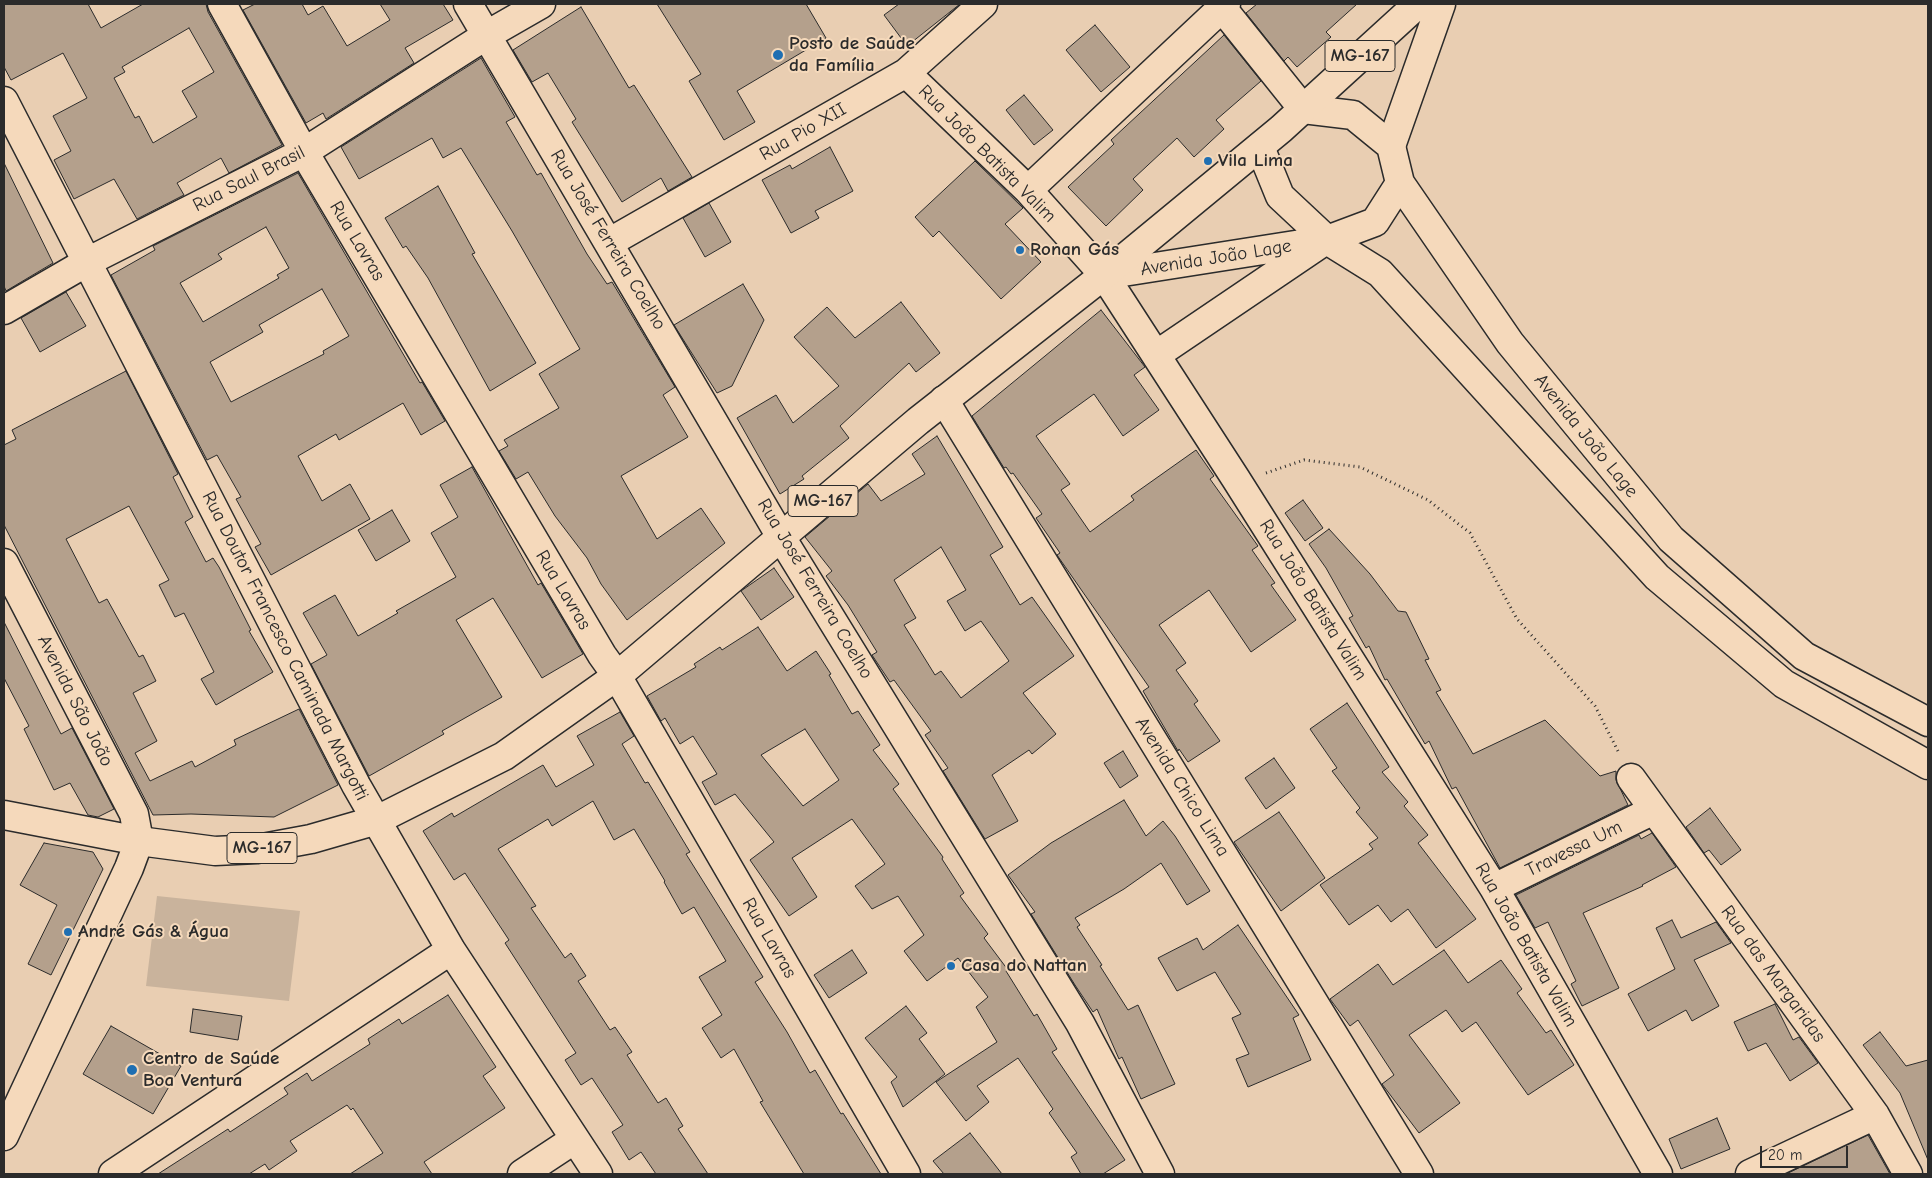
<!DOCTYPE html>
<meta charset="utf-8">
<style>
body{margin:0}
#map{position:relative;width:1932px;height:1178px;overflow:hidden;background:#e9ceb2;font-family:"Comic Neue",sans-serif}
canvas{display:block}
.frame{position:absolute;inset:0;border:5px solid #2b2b2b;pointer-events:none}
.scale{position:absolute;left:1760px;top:1146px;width:88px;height:22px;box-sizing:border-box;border:2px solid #2b2b2b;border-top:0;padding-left:6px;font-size:15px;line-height:18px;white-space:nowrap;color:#2b2b2b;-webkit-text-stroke:4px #f5d9bb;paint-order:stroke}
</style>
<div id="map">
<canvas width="1932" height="1178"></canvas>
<div class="frame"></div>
<div class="scale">20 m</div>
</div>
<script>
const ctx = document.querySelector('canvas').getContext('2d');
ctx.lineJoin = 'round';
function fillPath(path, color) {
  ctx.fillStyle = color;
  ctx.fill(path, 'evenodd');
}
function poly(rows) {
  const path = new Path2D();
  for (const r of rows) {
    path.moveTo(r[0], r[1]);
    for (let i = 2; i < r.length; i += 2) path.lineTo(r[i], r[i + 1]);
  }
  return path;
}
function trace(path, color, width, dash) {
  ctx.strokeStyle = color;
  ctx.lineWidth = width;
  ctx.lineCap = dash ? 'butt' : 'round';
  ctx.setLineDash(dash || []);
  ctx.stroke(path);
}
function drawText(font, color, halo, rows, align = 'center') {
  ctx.font = font + ' "Comic Neue",sans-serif';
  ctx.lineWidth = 4;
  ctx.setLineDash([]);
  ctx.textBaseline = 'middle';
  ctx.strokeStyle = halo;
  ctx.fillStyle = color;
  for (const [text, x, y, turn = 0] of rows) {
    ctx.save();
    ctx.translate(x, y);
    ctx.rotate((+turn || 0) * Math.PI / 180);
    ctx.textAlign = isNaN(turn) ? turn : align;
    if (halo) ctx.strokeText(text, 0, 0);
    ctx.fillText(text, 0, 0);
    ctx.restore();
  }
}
fillPath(poly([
 [157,896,300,911,289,1001,146,986]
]), '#c9b39c');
const building = poly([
 [4,4,88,4,101,28,143,4,206,4,208,12,282,145,229,173,221,158,177,183,184,195,137,219,114,179,74,199,54,160,71,151,53,116,87,98,63,53,11,80,4,67,4,4],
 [189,28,214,72,182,91,197,117,153,143,139,116,135,118,114,78,125,72,122,67,189,28],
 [255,4,302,4,308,15,323,6,347,46,390,20,380,4,443,4,453,20,405,48,414,63,326,119,323,113,306,123,243,10,255,4],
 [657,4,806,4,826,38,737,91,755,122,724,140,689,81,701,74,657,4],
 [899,4,960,4,907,46,884,15,899,4],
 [1257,4,1357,4,1326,32,1331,37,1297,67,1288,57,1284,61,1246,13,1257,4],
 [581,7,629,88,634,85,692,177,668,191,661,178,622,202,572,122,576,119,548,73,532,82,513,50,581,7],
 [1095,25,1130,67,1101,92,1066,50,1095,25],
 [1224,35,1261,81,1216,120,1224,129,1194,157,1177,138,1133,179,1143,190,1106,226,1068,187,1114,144,1111,140,1224,35],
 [481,58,515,117,506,122,537,175,541,173,587,254,607,284,612,282,675,387,663,395,688,437,621,476,657,539,701,508,725,543,627,620,601,584,587,558,555,516,528,472,516,479,499,451,508,446,504,440,559,408,539,374,580,349,512,231,461,148,443,158,432,138,359,179,341,147,481,58],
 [1024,95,1053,130,1034,145,1006,110,1024,95],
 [830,147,853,191,815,211,819,218,791,233,762,180,790,165,792,169,830,147],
 [975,161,1023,208,1005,224,1041,262,1001,299,939,231,933,237,915,217,975,161],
 [4,163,53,263,6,291,4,286,4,163],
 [298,173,420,383,422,382,445,421,421,435,403,403,339,440,336,434,298,456,322,501,350,484,370,519,271,575,255,547,261,544,236,499,241,497,217,455,207,460,111,275,155,250,153,246,298,173],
 [266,227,289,268,277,275,279,278,203,322,180,283,222,259,218,254,266,227],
 [322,289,349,336,323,351,324,354,231,402,210,362,263,332,259,325,322,289],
 [438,186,475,253,472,254,536,363,490,391,428,278,406,246,403,248,385,218,438,186],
 [709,203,731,242,705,257,683,218,709,203],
 [743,284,764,320,732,386,717,393,674,325,743,284],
 [66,292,86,326,40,352,21,318,66,292],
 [901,302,940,353,916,372,909,363,840,426,849,438,802,476,804,479,780,494,737,418,776,395,793,423,839,386,794,337,827,307,855,338,901,302],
 [1101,310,1145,367,1134,375,1159,410,1123,436,1094,394,1036,436,1070,484,1061,490,1090,532,1134,500,1131,496,1196,450,1214,476,1210,479,1258,546,1252,550,1275,583,1271,585,1296,620,1251,652,1209,590,1159,625,1186,663,1176,670,1198,701,1194,704,1220,741,1188,762,1179,749,1178,751,1143,691,1149,687,1057,555,1060,553,1036,518,1042,514,1013,473,1011,474,1006,467,1004,468,972,416,1101,310],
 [126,371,178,474,173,477,193,517,185,522,206,562,213,558,219,567,251,630,249,631,273,672,216,705,201,679,214,672,184,613,175,617,159,585,169,580,129,506,66,539,99,603,107,599,139,657,143,655,156,681,133,693,157,741,135,753,150,781,192,761,195,767,236,745,234,740,299,709,338,785,274,817,191,814,153,815,4,525,4,445,16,439,12,430,126,371],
 [937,436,1003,547,990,555,1020,605,1032,597,1074,656,1023,693,1056,734,1032,754,1029,750,992,775,1018,821,985,839,943,771,948,768,925,735,931,731,894,680,890,682,872,655,877,652,848,605,826,576,832,571,805,537,868,484,881,501,925,474,912,454,937,436],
 [941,547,966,590,947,601,965,631,981,621,1009,661,961,698,941,671,935,675,904,625,916,618,894,580,941,547],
 [472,467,538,585,541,583,583,654,542,678,493,598,456,620,502,697,442,731,444,734,369,776,311,664,327,655,303,613,335,595,358,636,398,613,396,611,456,577,431,533,458,517,440,485,472,467],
 [1303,500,1323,528,1305,541,1285,513,1303,500],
 [392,510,410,541,376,561,358,530,392,510],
 [1329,529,1370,574,1398,611,1406,612,1429,659,1425,660,1441,690,1436,692,1473,754,1545,720,1600,776,1616,771,1616,780,1628,805,1500,868,1456,787,1452,789,1429,741,1425,744,1387,679,1385,680,1369,646,1366,648,1349,618,1353,616,1326,568,1309,544,1329,529],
 [774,568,794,597,761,620,741,591,774,568],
 [4,622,61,734,72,728,114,809,98,817,88,815,70,783,54,790,24,729,29,726,4,678,4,622],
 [758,627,787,671,816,651,831,674,829,675,852,714,858,711,880,745,873,750,899,784,893,789,943,857,942,859,964,893,960,896,988,934,984,938,1008,970,1006,971,1034,1016,1037,1014,1057,1049,1052,1052,1125,1160,1103,1174,1081,1174,1071,1157,1077,1153,1049,1113,1053,1109,1018,1058,977,1086,989,1102,966,1121,936,1082,997,1042,976,1007,988,997,958,958,927,981,904,951,924,935,898,896,872,909,855,886,885,864,852,819,792,858,817,897,789,916,750,860,774,842,735,794,715,805,702,782,717,774,693,736,680,744,665,718,661,721,647,696,696,667,694,664,720,647,722,650,758,627],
 [805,729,839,780,803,806,761,755,805,729],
 [1347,703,1389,767,1382,772,1408,802,1404,806,1428,835,1418,843,1476,919,1436,948,1408,909,1391,922,1378,905,1349,925,1320,885,1373,849,1369,844,1378,838,1356,812,1360,808,1332,771,1337,768,1310,729,1347,703],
 [620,712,634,736,622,744,645,783,648,782,690,852,686,854,763,977,755,982,787,1032,810,1073,815,1070,841,1114,843,1113,881,1174,804,1174,760,1102,763,1101,734,1049,721,1058,702,1028,722,1015,699,977,726,961,694,907,682,914,664,882,665,881,634,829,614,840,593,801,552,826,548,819,498,849,536,906,531,908,565,958,571,953,586,976,578,981,610,1030,615,1027,632,1052,627,1055,658,1103,666,1098,683,1126,678,1129,708,1174,656,1174,641,1152,629,1160,612,1132,623,1125,592,1078,581,1085,565,1060,576,1053,505,943,509,940,465,873,454,880,423,831,452,813,454,817,543,765,556,787,594,765,577,736,620,712],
 [1123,751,1138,776,1120,788,1104,763,1123,751],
 [1274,758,1295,788,1266,809,1245,778,1274,758],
 [1124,800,1146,836,1163,821,1175,836,1210,891,1187,905,1161,863,1124,889,1075,918,1080,925,1077,927,1102,965,1100,966,1128,1010,1138,1005,1175,1084,1141,1099,1122,1057,1119,1059,1097,1009,1093,1012,1075,985,1031,914,1035,912,1008,875,1051,843,1124,800],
 [1710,808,1741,850,1721,865,1709,850,1704,853,1686,827,1710,808],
 [1279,812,1325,878,1281,911,1234,842,1279,812],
 [1652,833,1676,867,1642,885,1643,886,1583,913,1619,988,1582,1006,1571,984,1576,981,1548,922,1535,928,1516,895,1639,835,1641,839,1652,833],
 [44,843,93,852,103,869,51,975,28,964,57,905,20,885,44,843],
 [1672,920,1681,938,1716,922,1731,943,1694,960,1719,1006,1692,1021,1686,1010,1648,1031,1628,994,1675,969,1656,928,1672,920],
 [1238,925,1299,1015,1293,1018,1311,1060,1248,1087,1236,1059,1249,1054,1232,1018,1241,1014,1215,972,1177,991,1158,958,1197,938,1203,950,1238,925],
 [852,950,867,973,829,998,814,975,852,950],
 [1444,950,1468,983,1501,960,1522,989,1517,993,1546,1033,1551,1030,1574,1065,1528,1095,1476,1022,1462,1032,1446,1010,1409,1035,1460,1103,1419,1133,1382,1084,1394,1075,1358,1020,1350,1026,1330,999,1378,964,1393,985,1444,950],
 [448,995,496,1067,483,1076,505,1108,424,1162,432,1174,350,1174,383,1153,353,1108,351,1110,347,1105,290,1141,297,1151,269,1170,265,1164,249,1174,158,1174,228,1129,230,1132,288,1094,284,1088,307,1073,312,1081,370,1044,368,1039,399,1019,402,1024,448,995],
 [1775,1004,1793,1040,1799,1037,1818,1063,1790,1081,1766,1043,1748,1051,1734,1022,1775,1004],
 [906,1006,927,1033,919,1039,945,1074,903,1107,891,1082,897,1077,865,1038,906,1006],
 [193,1009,242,1016,238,1040,190,1032,193,1009],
 [111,1026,181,1066,153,1114,83,1074,111,1026],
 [1880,1032,1906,1066,1928,1060,1928,1160,1900,1093,1863,1045,1880,1032],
 [1717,1118,1730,1149,1681,1169,1669,1139,1717,1118],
 [970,1133,1002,1174,944,1174,933,1161,970,1133],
 [1868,1135,1890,1174,1786,1174,1868,1135]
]);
fillPath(building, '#b4a08c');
trace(building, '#2b2b2b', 1);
const minor = poly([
 [222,4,304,152,602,655,617,676,906,1174],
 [468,4,781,537,1080,1023,1160,1174],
 [1219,4,1303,109,1353,115,1391,146,1400,183,1510,343,1671,539,1804,656,1928,722],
 [906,73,1028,190,1104,275,1236,479,1494,888,1658,1174],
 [4,101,356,785,451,950,598,1174],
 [1260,147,1280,196,1327,240,1380,273,1657,577,1784,684,1928,765],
 [1028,190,1226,4],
 [610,242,906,73,983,4],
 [1104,275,1327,240,1375,222,1400,183],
 [4,310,87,262,304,152,487,35,541,4],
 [1156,355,1320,244],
 [944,400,1419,1174],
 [4,563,134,814,139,841,129,868,4,1136],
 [1631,778,1875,1115,1908,1174],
 [1494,888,1654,810],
 [113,1174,451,950],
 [522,1174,575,1139],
 [1750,1174,1875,1115]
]);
const major = poly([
 [1391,146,1441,4],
 [4,815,139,841,215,851,257,849,311,839,377,820,504,756,617,676,918,421,1104,275,1281,129,1418,4]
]);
trace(minor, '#2b2b2b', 31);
trace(major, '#2b2b2b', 31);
trace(poly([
 [1266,473,1304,460,1360,467,1428,500,1470,533,1517,619,1595,706,1619,753]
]), '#2b2b2b', 3, [1, 4]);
trace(minor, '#f5d9bb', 28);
trace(major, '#f5d9bb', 28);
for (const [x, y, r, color] of [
 [778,55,6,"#1f6fb2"],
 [1208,161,5,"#1f6fb2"],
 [1020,250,5,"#1f6fb2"],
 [68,932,5,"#1f6fb2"],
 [951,966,5,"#1f6fb2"],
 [132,1070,6,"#1f6fb2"]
]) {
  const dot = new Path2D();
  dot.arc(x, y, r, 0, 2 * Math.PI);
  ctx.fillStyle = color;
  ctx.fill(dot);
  trace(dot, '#f5d9bb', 2);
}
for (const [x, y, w] of [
 [1360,56,70],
 [823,501,70],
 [262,848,70]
]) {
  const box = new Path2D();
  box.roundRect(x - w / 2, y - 15.5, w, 31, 4);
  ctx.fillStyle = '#f5d9bb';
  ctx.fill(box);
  trace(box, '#2b2b2b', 1);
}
drawText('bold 18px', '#2b2b2b', null, [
 ["MG-167",1360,56],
 ["MG-167",823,501],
 ["MG-167",262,848]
]);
drawText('bold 19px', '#2b2b2b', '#f5d9bb', [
 ["Posto de Saúde",789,44],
 ["da Família",789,66],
 ["Vila Lima",1218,161],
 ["Ronan Gás",1030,250],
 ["André Gás & Água",78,932],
 ["Casa do Nattan",961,966],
 ["Centro de Saúde",143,1059],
 ["Boa Ventura",143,1081]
], 'left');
drawText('19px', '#2b2b2b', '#f5d9bb', [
 ["Rua Pio XII",803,132,-30],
 ["Rua João Batista Valim",987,154,45],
 ["Rua Saul Brasil",249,179,-27],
 ["Rua José Ferreira Coelho",608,240,59],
 ["Rua Lavras",357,241,59],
 ["Avenida João Lage",1216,258,-9],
 ["Avenida João Lage",1586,436,51],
 ["Rua José Ferreira Coelho",815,589,59],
 ["Rua Lavras",563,590,59],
 ["Rua João Batista Valim",1313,600,58],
 ["Rua Doutor Francesco Caminada Margotti",285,646,63],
 ["Avenida São João",75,701,63],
 ["Avenida Chico Lima",1182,787,58],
 ["Travessa Um",1574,849,-26],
 ["Rua Lavras",769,938,60],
 ["Rua João Batista Valim",1526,945,60],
 ["Rua das Margaridas",1773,974,54]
]);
</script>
